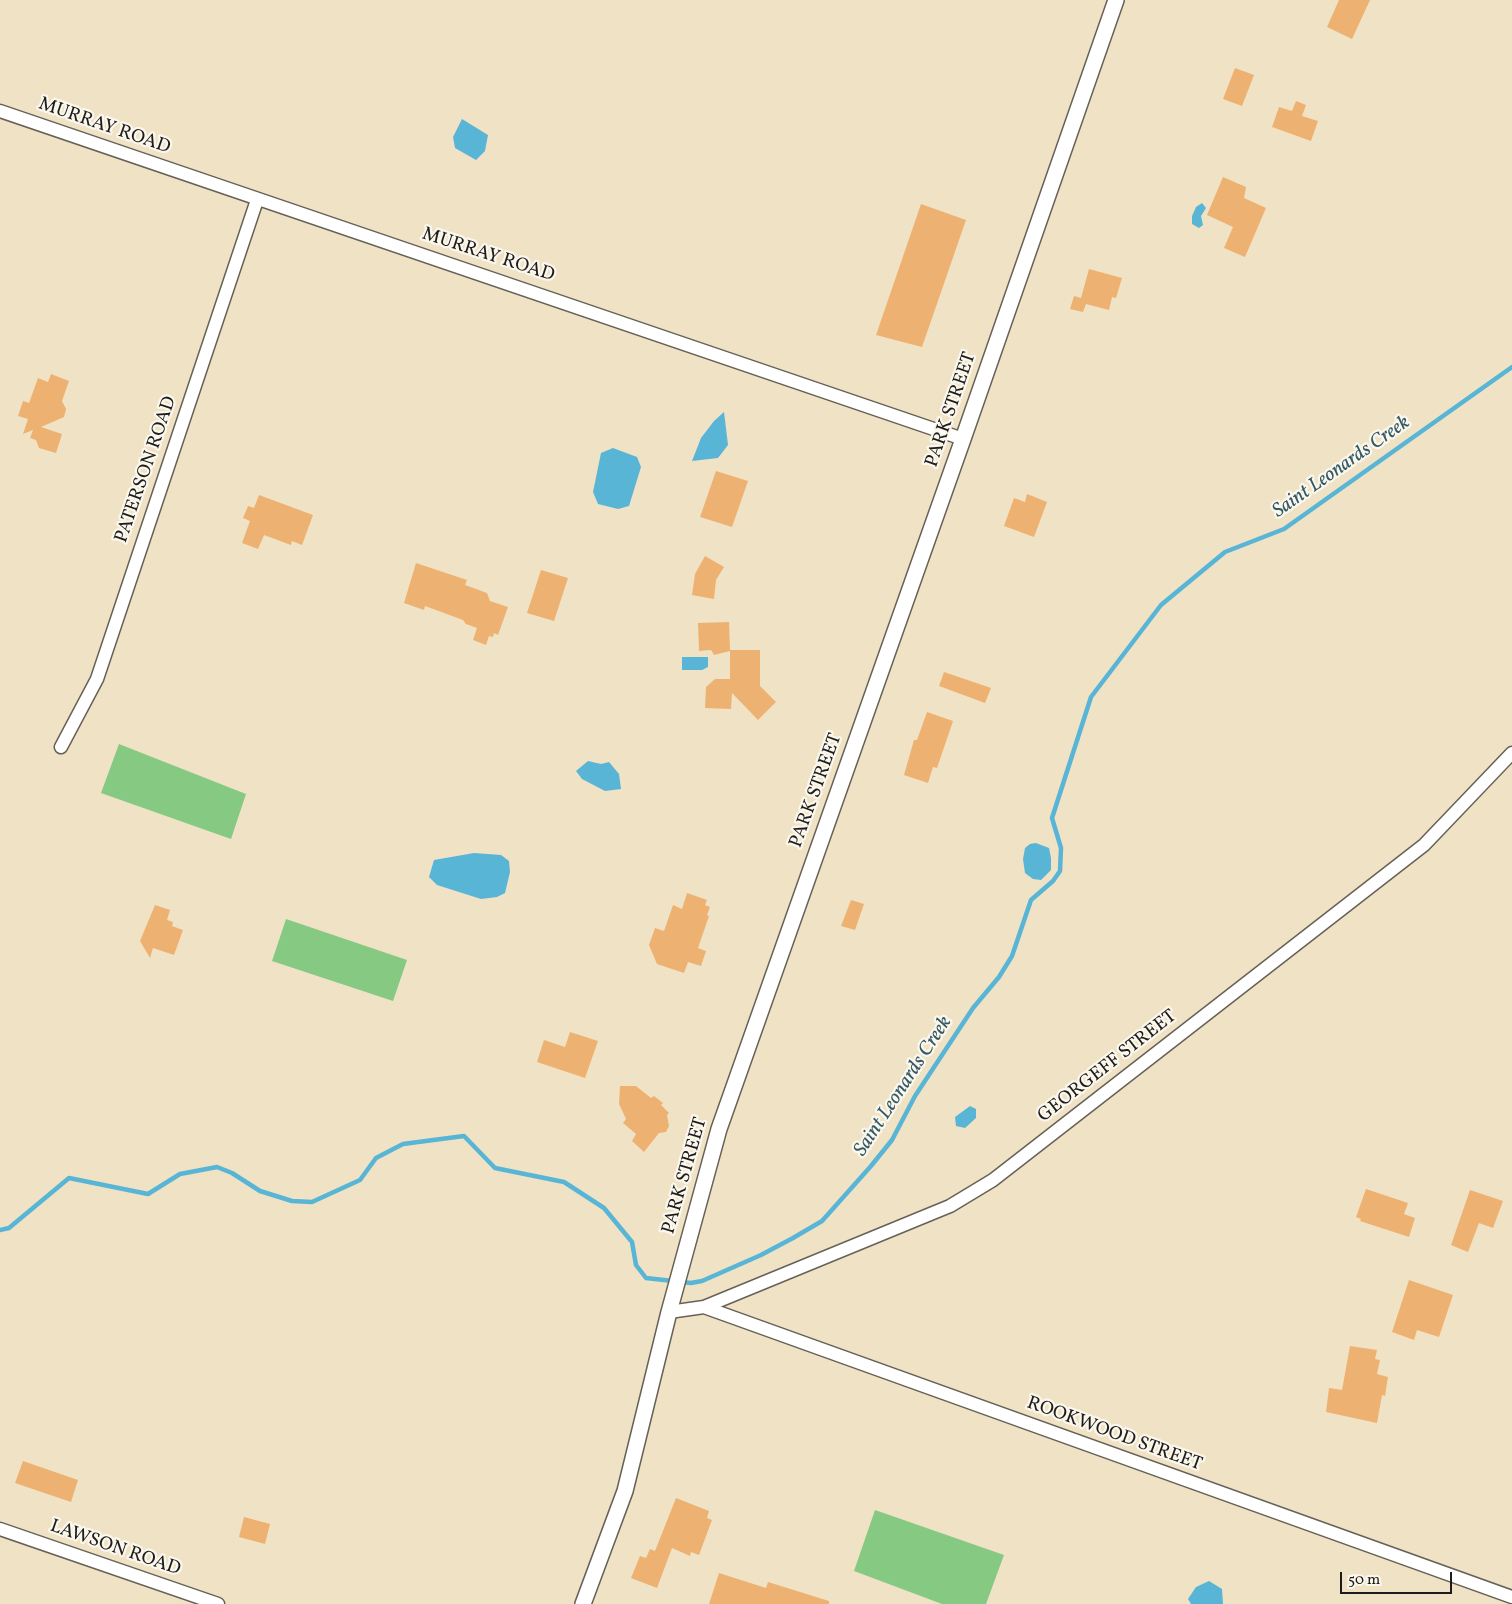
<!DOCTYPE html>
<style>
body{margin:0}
#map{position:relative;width:1512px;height:1604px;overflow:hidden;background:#f0e2c5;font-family:Vollkorn,serif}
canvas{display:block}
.scale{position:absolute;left:1340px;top:1572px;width:112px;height:22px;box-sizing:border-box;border:2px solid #1c1c1c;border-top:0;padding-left:6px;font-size:15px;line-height:18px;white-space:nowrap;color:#1c1c1c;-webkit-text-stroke:4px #fbf7ec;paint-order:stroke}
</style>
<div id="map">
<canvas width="1512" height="1604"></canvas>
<div class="scale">50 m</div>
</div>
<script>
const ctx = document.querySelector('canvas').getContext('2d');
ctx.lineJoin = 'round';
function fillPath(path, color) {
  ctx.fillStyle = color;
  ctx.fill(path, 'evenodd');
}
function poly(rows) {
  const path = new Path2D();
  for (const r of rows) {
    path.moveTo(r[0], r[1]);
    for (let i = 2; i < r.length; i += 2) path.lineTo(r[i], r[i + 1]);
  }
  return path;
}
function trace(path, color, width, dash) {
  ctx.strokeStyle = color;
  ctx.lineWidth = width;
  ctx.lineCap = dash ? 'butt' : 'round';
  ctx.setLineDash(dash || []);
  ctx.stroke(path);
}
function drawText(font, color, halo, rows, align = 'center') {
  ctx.font = font + ' Vollkorn,serif';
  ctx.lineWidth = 4.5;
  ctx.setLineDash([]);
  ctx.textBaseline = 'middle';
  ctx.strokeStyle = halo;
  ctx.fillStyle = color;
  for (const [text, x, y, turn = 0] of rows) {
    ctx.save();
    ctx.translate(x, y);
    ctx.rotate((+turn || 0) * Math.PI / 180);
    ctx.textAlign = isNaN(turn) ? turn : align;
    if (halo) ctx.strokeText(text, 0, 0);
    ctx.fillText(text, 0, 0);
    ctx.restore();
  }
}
fillPath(poly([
 [119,744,246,794,231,839,101,793],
 [286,919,407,960,393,1001,272,961],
 [875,1510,1004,1555,986,1604,942,1604,854,1571]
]), '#86c983');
fillPath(poly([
 [462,119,488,135,485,151,476,160,455,148,453,137],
 [1202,203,1206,208,1201,216,1203,225,1199,228,1192,224,1192,216,1196,207],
 [724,412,728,445,718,458,692,461,701,438,714,421],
 [613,448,637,457,641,467,629,506,618,509,598,504,593,492,601,453],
 [682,657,708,657,708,667,702,670,682,670],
 [588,761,601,764,609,762,619,774,621,789,605,791,582,779,576,771],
 [1036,843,1049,848,1051,858,1051,870,1041,880,1033,879,1025,873,1023,859,1025,848,1030,844],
 [474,853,501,855,509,861,510,872,505,893,497,897,481,899,437,885,429,877,434,860],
 [970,1106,976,1109,976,1118,965,1128,956,1126,955,1117],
 [1209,1581,1222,1589,1223,1604,1191,1604,1188,1599,1196,1587]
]), '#58b5d6');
trace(poly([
 [0,1230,9,1228,69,1178,148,1194,180,1174,217,1167,232,1173,260,1191,292,1201,312,1202,360,1180,376,1158,403,1144,464,1136,495,1168,564,1182,604,1208,632,1242,636,1265,646,1278,691,1283,702,1281,761,1255,793,1238,822,1221,871,1166,892,1140,915,1096,973,1008,999,977,1012,956,1031,900,1053,881,1060,871,1061,848,1052,818,1091,697,1161,605,1225,552,1284,529,1512,367]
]), '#58b5d6', 4.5);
fillPath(poly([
 [1339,0,1370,0,1352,39,1327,27],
 [1235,68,1254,75,1242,106,1223,99],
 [1296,101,1306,105,1302,116,1318,121,1311,141,1272,127,1279,107,1292,111],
 [1223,177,1246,187,1244,198,1266,208,1245,257,1224,248,1233,227,1207,215],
 [921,204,966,220,922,347,876,335],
 [1089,269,1122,278,1116,298,1112,297,1109,310,1086,304,1083,312,1070,309,1074,296,1081,298],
 [51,374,69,381,62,401,66,409,64,417,41,427,62,434,56,453,39,448,36,440,30,438,33,430,23,434,28,419,18,416,23,401,29,403,38,378,48,382],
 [716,471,748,481,732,527,700,517],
 [1027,494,1047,502,1034,537,1004,526,1014,498,1025,502],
 [259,495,313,515,302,545,292,541,291,545,264,535,258,549,242,543,250,521,243,518,248,506,254,508],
 [705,556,724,567,716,580,714,599,692,595,695,574],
 [416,563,467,580,465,585,487,593,490,601,508,607,498,635,494,633,493,637,489,636,486,645,473,640,477,628,466,624,463,620,425,606,424,610,404,603],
 [541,570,568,578,554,621,527,613],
 [729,622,730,650,760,650,760,686,776,702,758,720,732,693,731,709,705,708,706,687,715,679,730,679,730,651,714,655,711,650,699,651,698,623],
 [944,672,991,688,985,703,939,686],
 [927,712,953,721,937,768,933,767,928,783,904,775,914,740,917,740],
 [687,893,707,900,705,905,710,907,707,915,709,916,698,948,706,951,701,966,688,962,684,973,657,964,649,945,655,928,664,931,673,905,682,909],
 [851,900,864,904,855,930,841,926],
 [155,905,170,910,167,920,173,922,172,926,183,930,174,955,153,948,150,958,140,941],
 [570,1032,598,1041,585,1078,537,1062,544,1040,565,1047],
 [620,1086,636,1086,651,1098,654,1096,663,1103,661,1105,669,1113,667,1115,669,1126,666,1132,659,1133,644,1152,632,1141,636,1134,623,1123,626,1119,619,1104],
 [1366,1189,1408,1203,1404,1214,1415,1218,1409,1237,1360,1221,1361,1219,1356,1217],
 [1470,1190,1503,1201,1493,1228,1479,1223,1468,1252,1451,1245],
 [1409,1280,1453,1295,1439,1337,1417,1330,1414,1340,1392,1332],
 [1350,1346,1377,1350,1375,1359,1380,1360,1377,1374,1388,1377,1385,1396,1382,1395,1377,1423,1326,1412,1329,1388,1342,1390],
 [23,1461,78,1480,71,1502,15,1483],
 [676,1498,709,1511,707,1518,712,1520,699,1555,691,1552,690,1556,672,1548,657,1588,631,1578,640,1556,646,1558,650,1549,655,1551],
 [244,1517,270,1524,265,1544,239,1537],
 [719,1573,766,1588,768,1582,829,1601,829,1604,709,1604]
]), '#edb272');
const minor = poly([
 [0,111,963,439],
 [61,747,97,679,257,200],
 [704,1307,1512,1597],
 [669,1312,704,1307,950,1206,993,1180,1424,845,1512,753],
 [0,1529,218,1604]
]);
const tertiary = poly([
 [583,1604,625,1491,669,1312,719,1129,963,439,1116,0]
]);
trace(minor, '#666157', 15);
trace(tertiary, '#666157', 18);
trace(minor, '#fff', 12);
trace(tertiary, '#fff', 15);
drawText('19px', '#1c1c1c', '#fbf7ec', [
 ["MURRAY ROAD",104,127,19],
 ["MURRAY ROAD",488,256,18],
 ["PARK STREET",952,410,-71],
 ["PATERSON ROAD",147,470,-71],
 ["PARK STREET",817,791,-70],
 ["GEORGEFF STREET",1108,1067,-38],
 ["PARK STREET",686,1176,-74],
 ["ROOKWOOD STREET",1114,1435,20],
 ["LAWSON ROAD",115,1549,19]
]);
drawText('italic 20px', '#345966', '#fbf7ec', [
 ["Saint Leonards Creek",1342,468,-35],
 ["Saint Leonards Creek",904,1087,-57]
]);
</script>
